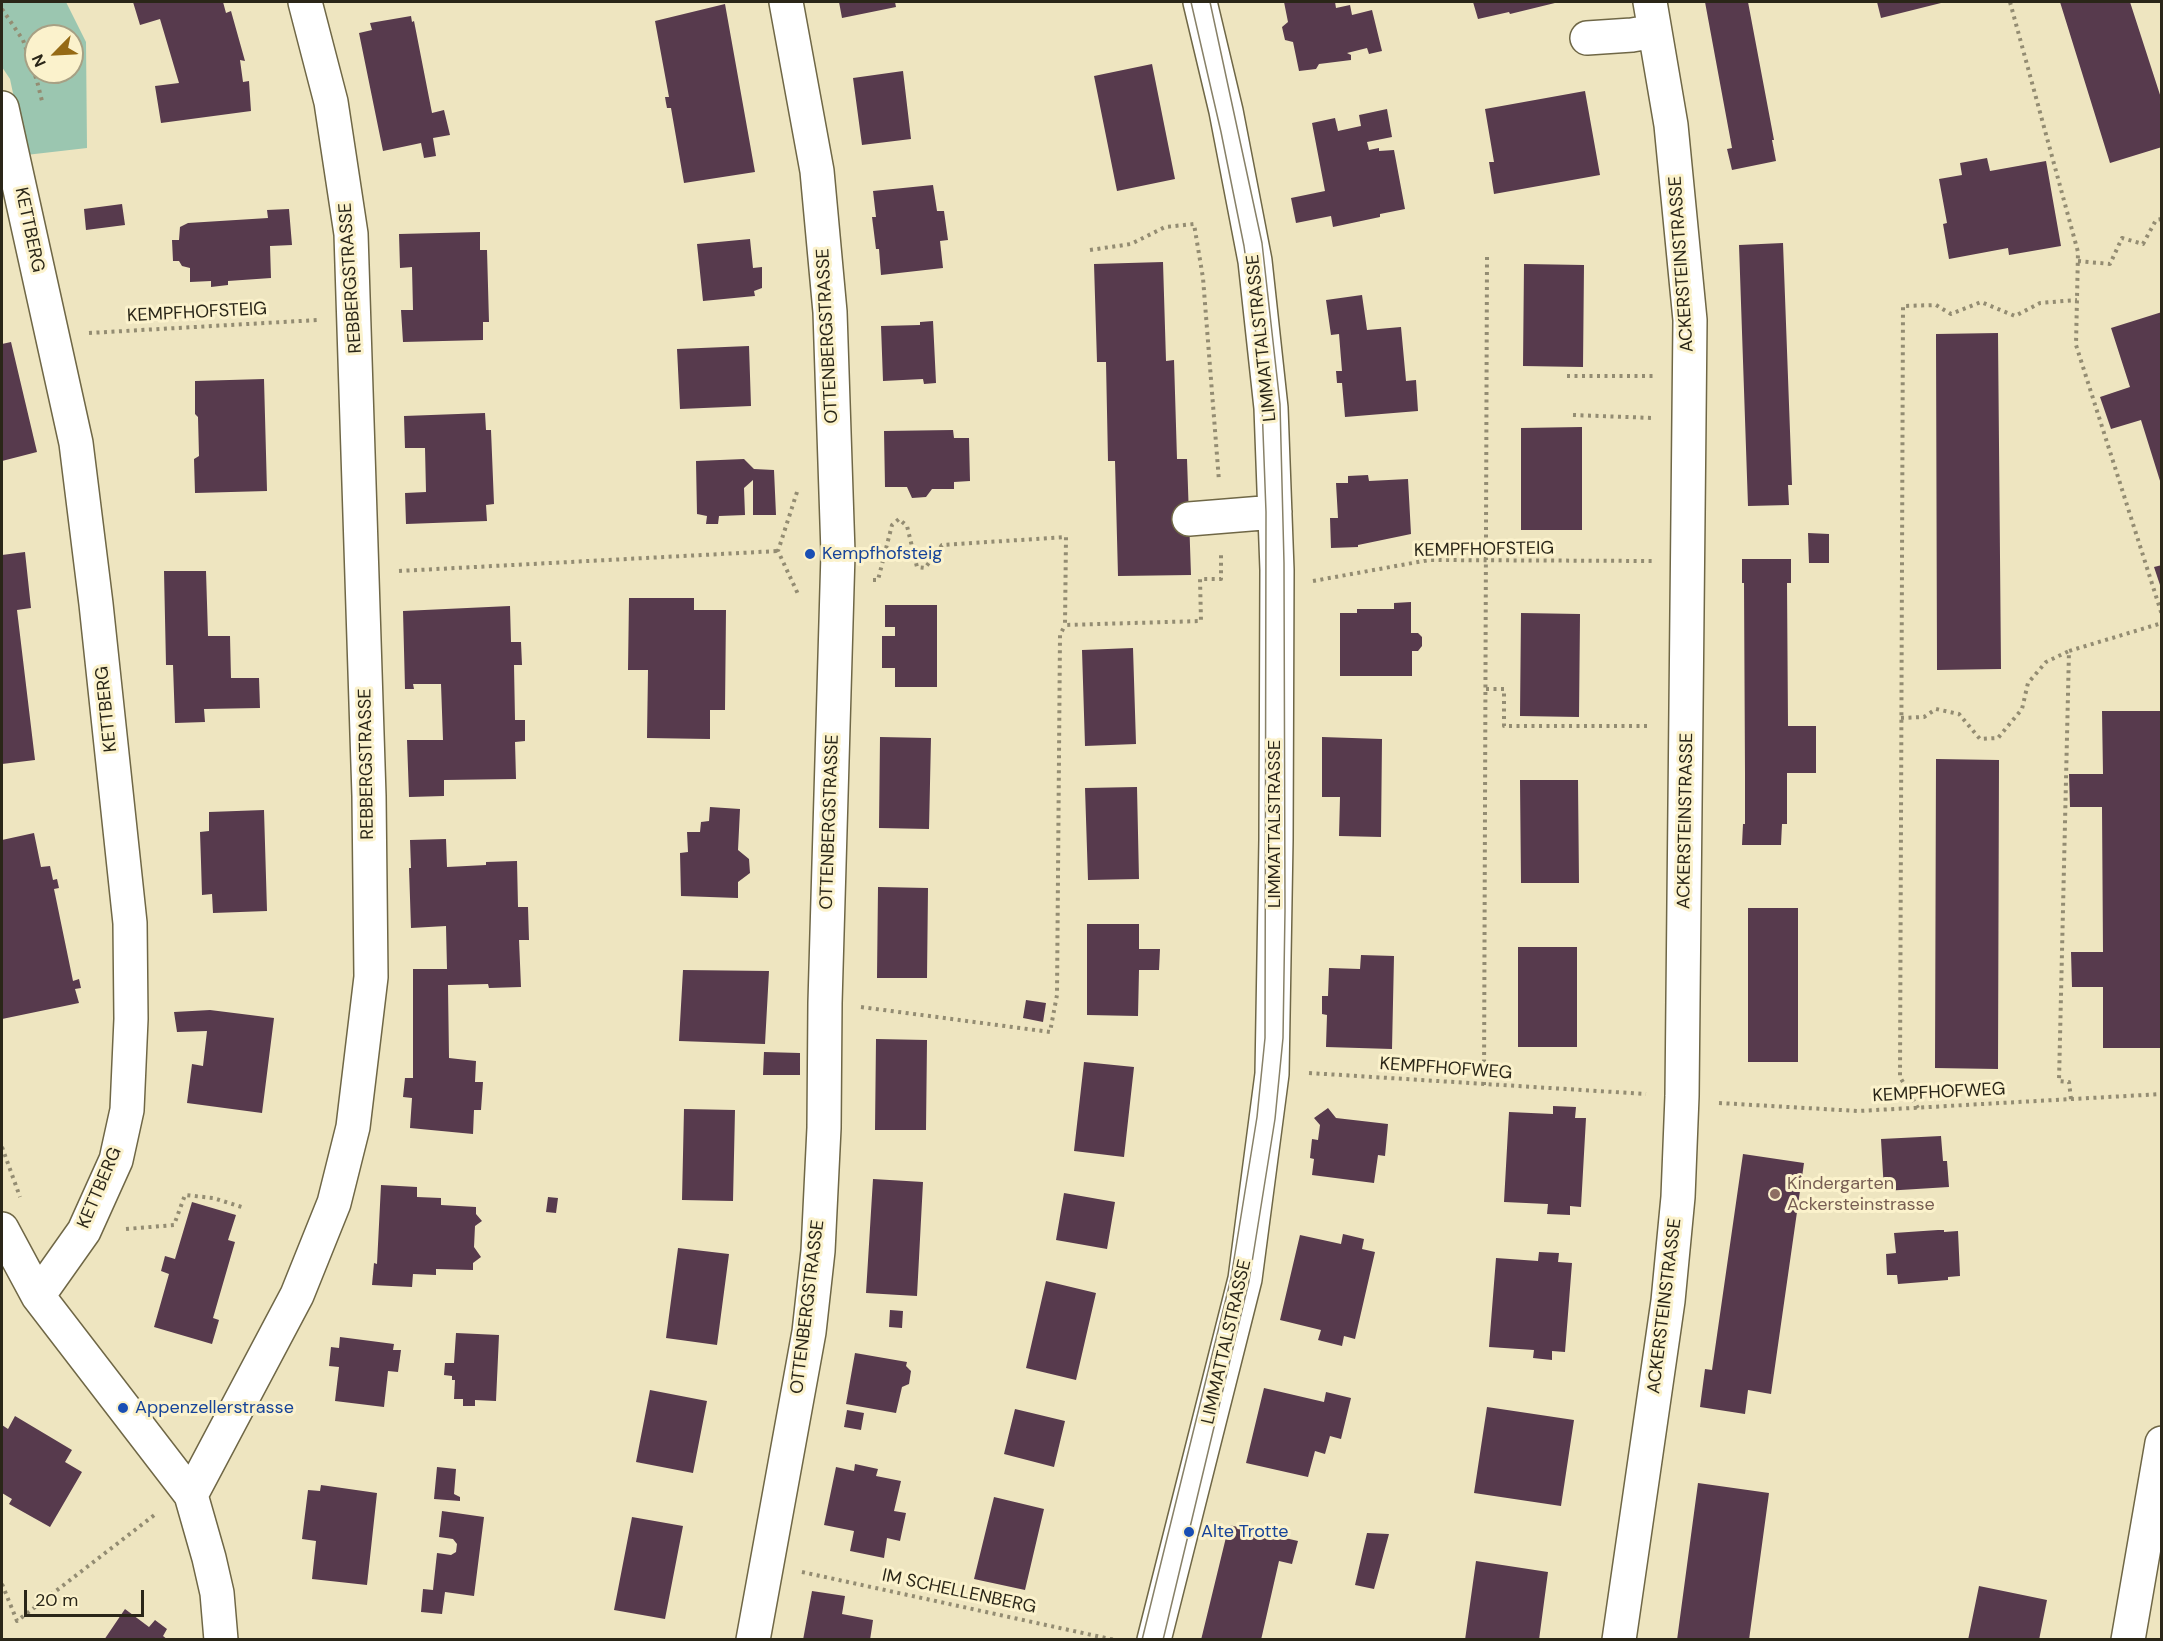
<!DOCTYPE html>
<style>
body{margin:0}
#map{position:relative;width:2163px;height:1641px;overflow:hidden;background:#eee5c0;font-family:"DM Sans",sans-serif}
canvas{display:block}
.frame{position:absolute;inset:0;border:3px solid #2a2618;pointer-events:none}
.north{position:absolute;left:24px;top:24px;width:60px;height:60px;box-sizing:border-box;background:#fbf2cc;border:2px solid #a7a084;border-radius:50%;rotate:246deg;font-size:16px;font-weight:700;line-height:24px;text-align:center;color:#2a2618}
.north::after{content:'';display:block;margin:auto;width:21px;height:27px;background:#956a15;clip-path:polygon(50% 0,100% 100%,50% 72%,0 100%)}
.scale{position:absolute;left:24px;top:1590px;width:120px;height:27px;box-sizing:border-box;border:3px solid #2a2618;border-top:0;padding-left:8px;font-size:18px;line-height:21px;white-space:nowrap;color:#2a2618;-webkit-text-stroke:4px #fbf2cc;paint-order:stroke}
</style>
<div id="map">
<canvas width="2163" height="1641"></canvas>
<div class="frame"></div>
<div class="north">N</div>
<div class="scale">20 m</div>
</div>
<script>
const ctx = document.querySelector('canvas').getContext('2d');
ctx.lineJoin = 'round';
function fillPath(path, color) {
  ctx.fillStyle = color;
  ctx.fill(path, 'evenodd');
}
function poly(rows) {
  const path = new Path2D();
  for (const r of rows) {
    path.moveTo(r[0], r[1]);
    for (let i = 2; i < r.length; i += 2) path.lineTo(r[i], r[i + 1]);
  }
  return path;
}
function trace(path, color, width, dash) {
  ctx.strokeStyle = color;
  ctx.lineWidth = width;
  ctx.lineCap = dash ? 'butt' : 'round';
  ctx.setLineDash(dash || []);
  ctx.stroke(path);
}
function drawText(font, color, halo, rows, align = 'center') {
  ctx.font = font + ' "DM Sans",sans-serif';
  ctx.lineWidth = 6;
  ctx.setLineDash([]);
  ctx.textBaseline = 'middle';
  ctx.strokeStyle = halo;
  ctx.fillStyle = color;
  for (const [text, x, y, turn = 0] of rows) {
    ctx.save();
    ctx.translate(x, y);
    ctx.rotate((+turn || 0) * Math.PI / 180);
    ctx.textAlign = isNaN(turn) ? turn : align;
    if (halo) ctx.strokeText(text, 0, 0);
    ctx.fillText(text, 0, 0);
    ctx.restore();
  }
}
fillPath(poly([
 [2,2,66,2,86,42,87,148,26,155,10,79,2,67],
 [36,36,72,36,72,72,36,72]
]), '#9bc6b0');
fillPath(poly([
 [133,2,223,2,226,13,231,11,245,61,240,60,243,82,249,81,251,111,161,123,155,86,179,83,160,19,140,25],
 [839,2,895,2,896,7,842,18],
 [1284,2,1335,2,1336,8,1350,5,1352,15,1372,10,1382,51,1369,54,1367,48,1347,53,1351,55,1351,60,1319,64,1316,69,1299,71,1293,42,1285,40,1282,27,1288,22],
 [1473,2,1559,2,1510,14,1509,12,1478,19],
 [1705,2,1748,2,1774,140,1772,140,1776,161,1732,170,1727,149,1732,148],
 [1877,2,1945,2,1881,18],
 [2060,2,2130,2,2162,101,2162,147,2110,163],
 [725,4,755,172,684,183,671,108,667,108,666,103,665,97,669,97,655,21],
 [411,16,412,22,414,21,432,113,444,110,450,135,433,138,436,156,424,158,421,143,383,151,359,33,372,30,370,23],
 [1152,64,1175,179,1117,191,1094,76],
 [903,71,911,139,862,145,853,78],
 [1585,91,1600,175,1494,194,1489,162,1494,162,1485,109],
 [1387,109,1392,137,1367,142,1369,150,1379,148,1379,151,1394,150,1405,209,1380,214,1380,217,1333,227,1331,216,1296,223,1291,198,1325,191,1312,123,1335,118,1338,131,1361,126,1359,115],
 [1987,158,1990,171,2046,161,2061,246,2009,255,2008,248,1949,259,1943,224,1947,223,1939,179,1962,175,1960,163],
 [933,185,937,211,944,211,948,240,940,241,943,268,881,275,879,249,876,249,872,217,876,217,873,191],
 [122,204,125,225,86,230,84,209],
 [289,209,292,245,270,246,271,278,228,281,228,285,211,287,211,281,190,282,190,268,182,266,179,261,173,261,172,240,179,240,180,227,188,223,268,218,267,210],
 [480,232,480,250,487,250,489,322,483,322,483,340,403,342,401,310,413,310,412,267,400,268,399,234],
 [750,239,753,268,762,267,762,288,754,291,755,296,703,301,697,244],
 [1783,243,1792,485,1788,485,1789,505,1748,506,1739,245],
 [1163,262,1166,361,1174,360,1177,459,1187,459,1191,575,1118,576,1115,461,1108,461,1106,362,1097,362,1094,264],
 [1524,264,1584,265,1583,367,1523,366],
 [1362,295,1367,330,1401,327,1406,381,1416,380,1418,411,1345,417,1342,383,1337,383,1336,371,1342,371,1339,334,1331,335,1326,300],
 [2162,312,2162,484,2161,484,2141,420,2111,429,2100,397,2130,387,2111,328],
 [933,321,936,383,924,384,923,379,883,381,881,326,920,325,920,322],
 [1998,333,2001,669,1937,670,1936,334],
 [11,342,37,452,2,461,2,344],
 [749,346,751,406,680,409,677,349],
 [264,379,267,491,195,493,194,459,199,456,198,417,195,414,195,381],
 [485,413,486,430,491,430,494,504,486,505,487,521,406,524,405,493,426,492,425,448,405,448,404,416],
 [1582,427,1582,530,1521,530,1521,428],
 [953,430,954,438,969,438,970,481,954,482,954,489,932,489,926,497,912,498,907,487,885,487,884,431],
 [744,459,754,469,774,470,776,515,753,515,753,480,744,488,745,515,719,516,718,524,706,524,707,516,697,514,696,461],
 [1368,475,1369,481,1408,479,1411,534,1358,545,1358,547,1331,548,1330,518,1338,518,1336,483,1348,483,1348,476],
 [1808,533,1829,534,1829,563,1809,563],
 [25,552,31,608,17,610,35,760,2,764,2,555],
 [1742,559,1791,559,1791,583,1787,583,1788,726,1816,726,1816,773,1787,773,1787,824,1782,824,1781,845,1742,845,1743,824,1745,824,1745,773,1744,583,1742,583],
 [2162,565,2162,588,2161,588,2154,567],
 [164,571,206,571,208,636,230,636,231,678,259,678,260,708,204,709,205,722,175,723,173,665,166,665],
 [629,598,694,598,694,610,726,610,725,710,710,710,710,739,647,738,648,670,628,670],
 [1411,602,1411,633,1418,633,1422,637,1422,646,1418,651,1412,651,1412,676,1340,676,1340,613,1357,613,1357,609,1394,609,1394,603],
 [885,605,937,605,937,687,895,687,895,668,882,668,882,636,895,636,895,627,885,627],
 [510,606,511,642,521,642,522,665,514,665,515,720,525,720,525,741,515,742,516,779,444,780,444,796,409,797,407,740,443,740,441,684,413,684,414,689,405,689,403,611],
 [1521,613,1580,614,1579,717,1520,716],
 [1133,648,1136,744,1085,746,1082,650],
 [2102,711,2162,711,2162,1048,2103,1048,2103,987,2072,987,2071,952,2103,952,2102,807,2070,807,2069,774,2103,774],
 [880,737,931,738,929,829,879,828],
 [1322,737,1382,739,1381,837,1339,836,1340,797,1322,797],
 [1936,759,1999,760,1998,1069,1935,1068],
 [1520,780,1578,780,1579,883,1521,883],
 [1137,787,1139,879,1088,880,1085,788],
 [710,807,740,809,738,850,749,859,750,873,738,882,738,898,681,896,680,853,688,852,687,832,700,832,701,822,709,821],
 [264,810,267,911,213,913,212,894,202,895,201,862,200,832,209,831,209,812],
 [34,833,41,867,50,866,53,880,57,879,59,888,54,889,73,981,79,979,81,988,75,989,79,1003,2,1019,2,874,3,874,2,840],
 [446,839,447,867,486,865,486,862,517,861,518,907,528,907,529,940,519,940,521,987,489,988,488,984,448,985,449,1058,476,1061,475,1082,483,1082,481,1110,474,1110,473,1134,410,1128,412,1098,403,1097,405,1078,413,1078,413,969,447,969,446,926,411,928,409,868,411,868,410,840],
 [878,887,928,888,927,978,877,978],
 [1748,908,1798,908,1798,1062,1748,1062],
 [1087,924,1139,924,1139,949,1160,949,1159,970,1139,970,1138,1016,1087,1015],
 [1518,947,1577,947,1577,1047,1518,1047],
 [1361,955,1394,956,1392,1049,1326,1047,1327,1015,1322,1014,1322,996,1328,996,1329,968,1360,969],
 [683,970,769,971,765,1044,679,1041],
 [1026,1000,1046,1003,1043,1022,1023,1018],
 [210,1010,274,1018,262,1113,187,1103,192,1064,203,1066,207,1031,177,1032,174,1012],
 [876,1039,927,1040,926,1130,875,1130],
 [764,1052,800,1053,800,1075,763,1075],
 [1084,1062,1134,1067,1124,1157,1074,1151],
 [1553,1106,1576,1107,1575,1118,1586,1118,1581,1207,1570,1206,1570,1215,1547,1214,1548,1204,1504,1202,1509,1112,1553,1114],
 [1328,1108,1336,1118,1388,1124,1385,1156,1378,1155,1374,1183,1312,1175,1314,1159,1310,1158,1312,1139,1318,1140,1320,1125,1314,1118],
 [684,1109,735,1110,733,1201,682,1200],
 [1941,1136,1943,1161,1947,1161,1949,1187,1884,1191,1881,1139],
 [1743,1154,1804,1163,1771,1394,1748,1390,1745,1414,1700,1407,1705,1369,1712,1370],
 [873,1179,923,1182,917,1296,866,1293],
 [381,1185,417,1187,417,1197,441,1198,441,1205,476,1207,476,1214,482,1221,475,1226,474,1247,481,1257,473,1263,473,1270,436,1269,436,1275,413,1274,412,1287,372,1285,374,1263,377,1264],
 [1064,1193,1115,1202,1107,1249,1056,1240],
 [548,1197,558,1198,556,1213,546,1212],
 [192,1202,236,1215,228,1240,235,1242,213,1318,219,1320,212,1344,154,1327,169,1274,161,1271,165,1256,175,1259],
 [1938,1230,1944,1230,1944,1232,1958,1231,1960,1276,1948,1277,1948,1280,1898,1284,1897,1275,1887,1275,1886,1254,1896,1253,1894,1233],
 [1343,1234,1364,1239,1362,1249,1375,1252,1355,1339,1344,1336,1342,1346,1318,1340,1321,1330,1280,1320,1300,1235,1341,1244],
 [678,1248,729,1254,717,1345,666,1338],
 [1539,1252,1559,1253,1558,1262,1572,1263,1565,1352,1552,1351,1552,1360,1533,1358,1534,1350,1489,1347,1496,1258,1538,1261],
 [1046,1281,1096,1293,1076,1380,1026,1368],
 [890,1310,903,1311,902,1328,889,1327],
 [456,1333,499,1335,496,1401,475,1400,475,1406,463,1406,463,1399,454,1399,455,1380,452,1380,452,1376,444,1375,445,1363,454,1363],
 [340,1337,394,1344,393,1350,401,1350,398,1372,388,1371,384,1407,335,1401,339,1367,329,1366,331,1347,339,1348],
 [855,1353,907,1362,906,1366,911,1371,909,1384,902,1387,896,1413,846,1404],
 [1264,1388,1324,1402,1326,1392,1351,1398,1341,1439,1330,1436,1325,1454,1315,1451,1308,1477,1246,1463],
 [650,1390,707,1401,693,1473,636,1462],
 [1487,1407,1574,1420,1561,1506,1474,1493],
 [1015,1409,1065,1421,1054,1467,1004,1454],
 [847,1410,864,1413,861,1430,844,1427],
 [15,1416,72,1450,65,1462,82,1472,50,1527,9,1504,12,1499,2,1493,2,1425,8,1429],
 [855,1464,878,1469,876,1476,901,1481,894,1511,906,1513,900,1541,887,1538,884,1558,850,1551,854,1531,824,1525,836,1467,854,1471],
 [437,1467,456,1469,454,1494,460,1497,460,1501,434,1499],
 [1698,1483,1769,1493,1749,1640,1677,1640],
 [321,1485,377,1493,367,1585,312,1579,316,1541,302,1539,308,1490,320,1491],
 [994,1497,1044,1509,1025,1590,974,1579],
 [442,1511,484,1517,474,1596,445,1592,442,1614,421,1612,423,1589,433,1590,437,1553,451,1555,456,1552,457,1544,453,1539,439,1537],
 [632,1517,683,1526,665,1619,614,1610],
 [1229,1525,1298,1541,1292,1564,1279,1561,1261,1640,1201,1640],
 [1367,1533,1389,1534,1374,1589,1355,1585],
 [1476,1561,1548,1572,1539,1640,1465,1640],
 [1979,1586,2047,1600,2039,1640,1968,1640],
 [812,1591,845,1596,842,1614,873,1620,870,1640,803,1640],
 [125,1609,149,1627,155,1620,167,1629,163,1636,168,1640,104,1640]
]), '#573a4d');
const minor = poly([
 [1587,38,1632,35,1655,31],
 [2,108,76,443,96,604,130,923,131,1019,127,1110,116,1160,84,1231,38,1296],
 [1189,519,1275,512],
 [2,1229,38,1296,191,1495,209,1558,217,1593,221,1640],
 [191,1495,297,1295,334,1203,353,1127,371,977,369,796,351,234,331,102,305,2],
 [753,1640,809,1332,818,1251,824,1128,825,1003,838,553,830,312,817,171,786,2],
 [1154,1640,1245,1279,1272,1074,1276,840,1277,570,1271,408,1255,261,1226,111,1200,2],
 [1619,1640,1668,1301,1678,1197,1682,1096,1690,320,1671,125,1650,2],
 [2128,1640,2162,1443]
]);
trace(minor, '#6f6746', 36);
trace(poly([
 [2010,2,2078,252,2076,345,2162,615],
 [2,9,23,40,37,81,42,101],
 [1090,250,1131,244,1165,227,1194,224,1203,278,1219,481],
 [2078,261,2110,264,2122,238,2143,244,2156,220,2162,219],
 [89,333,318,320],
 [1567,376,1653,376],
 [1573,415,1653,418],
 [797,492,778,551,798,594],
 [399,571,778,551],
 [873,580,878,580,892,525,899,519,907,526,917,567,925,568,942,545,1066,537,1065,625,1201,621,1200,579,1221,579,1221,555],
 [1313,581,1429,560,1652,561],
 [1486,689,1504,689,1504,726,1649,726],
 [1901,718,1924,717,1936,709,1959,714,1980,739,1998,738,2022,709,2028,683,2046,662,2069,651],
 [861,1007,1050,1032,1057,995,1060,635,1065,625],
 [1309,1073,1646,1094],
 [1484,1085,1487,256],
 [2071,1099,2069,1082,2059,1081,2069,651,2162,623],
 [1719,1103,1858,1111,2162,1094],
 [1918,1108,1900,1077,1903,306,1936,305,1951,314,1981,302,2015,316,2040,303,2077,300],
 [2,1147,20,1197],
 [126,1229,174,1225,185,1195,213,1198,245,1208],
 [802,1572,1115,1640],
 [2,1584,17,1621,157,1513]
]), '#938c72', 4, [3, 4.5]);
trace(minor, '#fff', 33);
trace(poly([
 [1142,1640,1231,1278,1257,1117,1265,1038,1266,512,1262,405,1255,325,1244,246,1221,132,1191,2],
 [1163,1640,1249,1281,1275,1119,1283,1038,1285,911,1284,563,1280,404,1262,243,1210,2]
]), '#888168', 1.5);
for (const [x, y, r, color] of [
 [810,554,6,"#1a4fb4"],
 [1775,1194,6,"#8d6e63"],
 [123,1408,6,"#1a4fb4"],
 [1189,1532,6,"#1a4fb4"]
]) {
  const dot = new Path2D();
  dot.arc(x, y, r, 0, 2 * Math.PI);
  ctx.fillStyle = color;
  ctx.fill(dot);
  trace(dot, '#fbf2cc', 2);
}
drawText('18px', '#2a2618', '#fbf2cc', [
 ["KETTBERG",29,230,78],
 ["ACKERSTEINSTRASSE",1682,264,-94],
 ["REBBERGSTRASSE",351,278,-94],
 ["KEMPFHOFSTEIG",197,313,-3],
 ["OTTENBERGSTRASSE",828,336,-93],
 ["LIMMATTALSTRASSE",1262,338,-96],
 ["KEMPFHOFSTEIG",1484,550,-1],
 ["KETTBERG",107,709,-96],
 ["REBBERGSTRASSE",367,764,-91],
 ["ACKERSTEINSTRASSE",1686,821,-89],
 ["OTTENBERGSTRASSE",830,822,-88],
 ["LIMMATTALSTRASSE",1275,824,-90],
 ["KEMPFHOFWEG",1446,1069,4],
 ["KEMPFHOFWEG",1939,1093,-3],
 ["KETTBERG",100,1188,-67],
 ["ACKERSTEINSTRASSE",1665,1306,-83],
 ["OTTENBERGSTRASSE",808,1307,-83],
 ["LIMMATTALSTRASSE",1227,1342,-77],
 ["IM SCHELLENBERG",959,1592,12]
]);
drawText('18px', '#164399', '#fbf2cc', [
 ["Kempfhofsteig",822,554],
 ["Appenzellerstrasse",135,1408],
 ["Alte Trotte",1201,1532]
], 'left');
drawText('18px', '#785e54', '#fbf2cc', [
 ["Kindergarten",1787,1184],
 ["Ackersteinstrasse",1787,1205]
], 'left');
</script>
